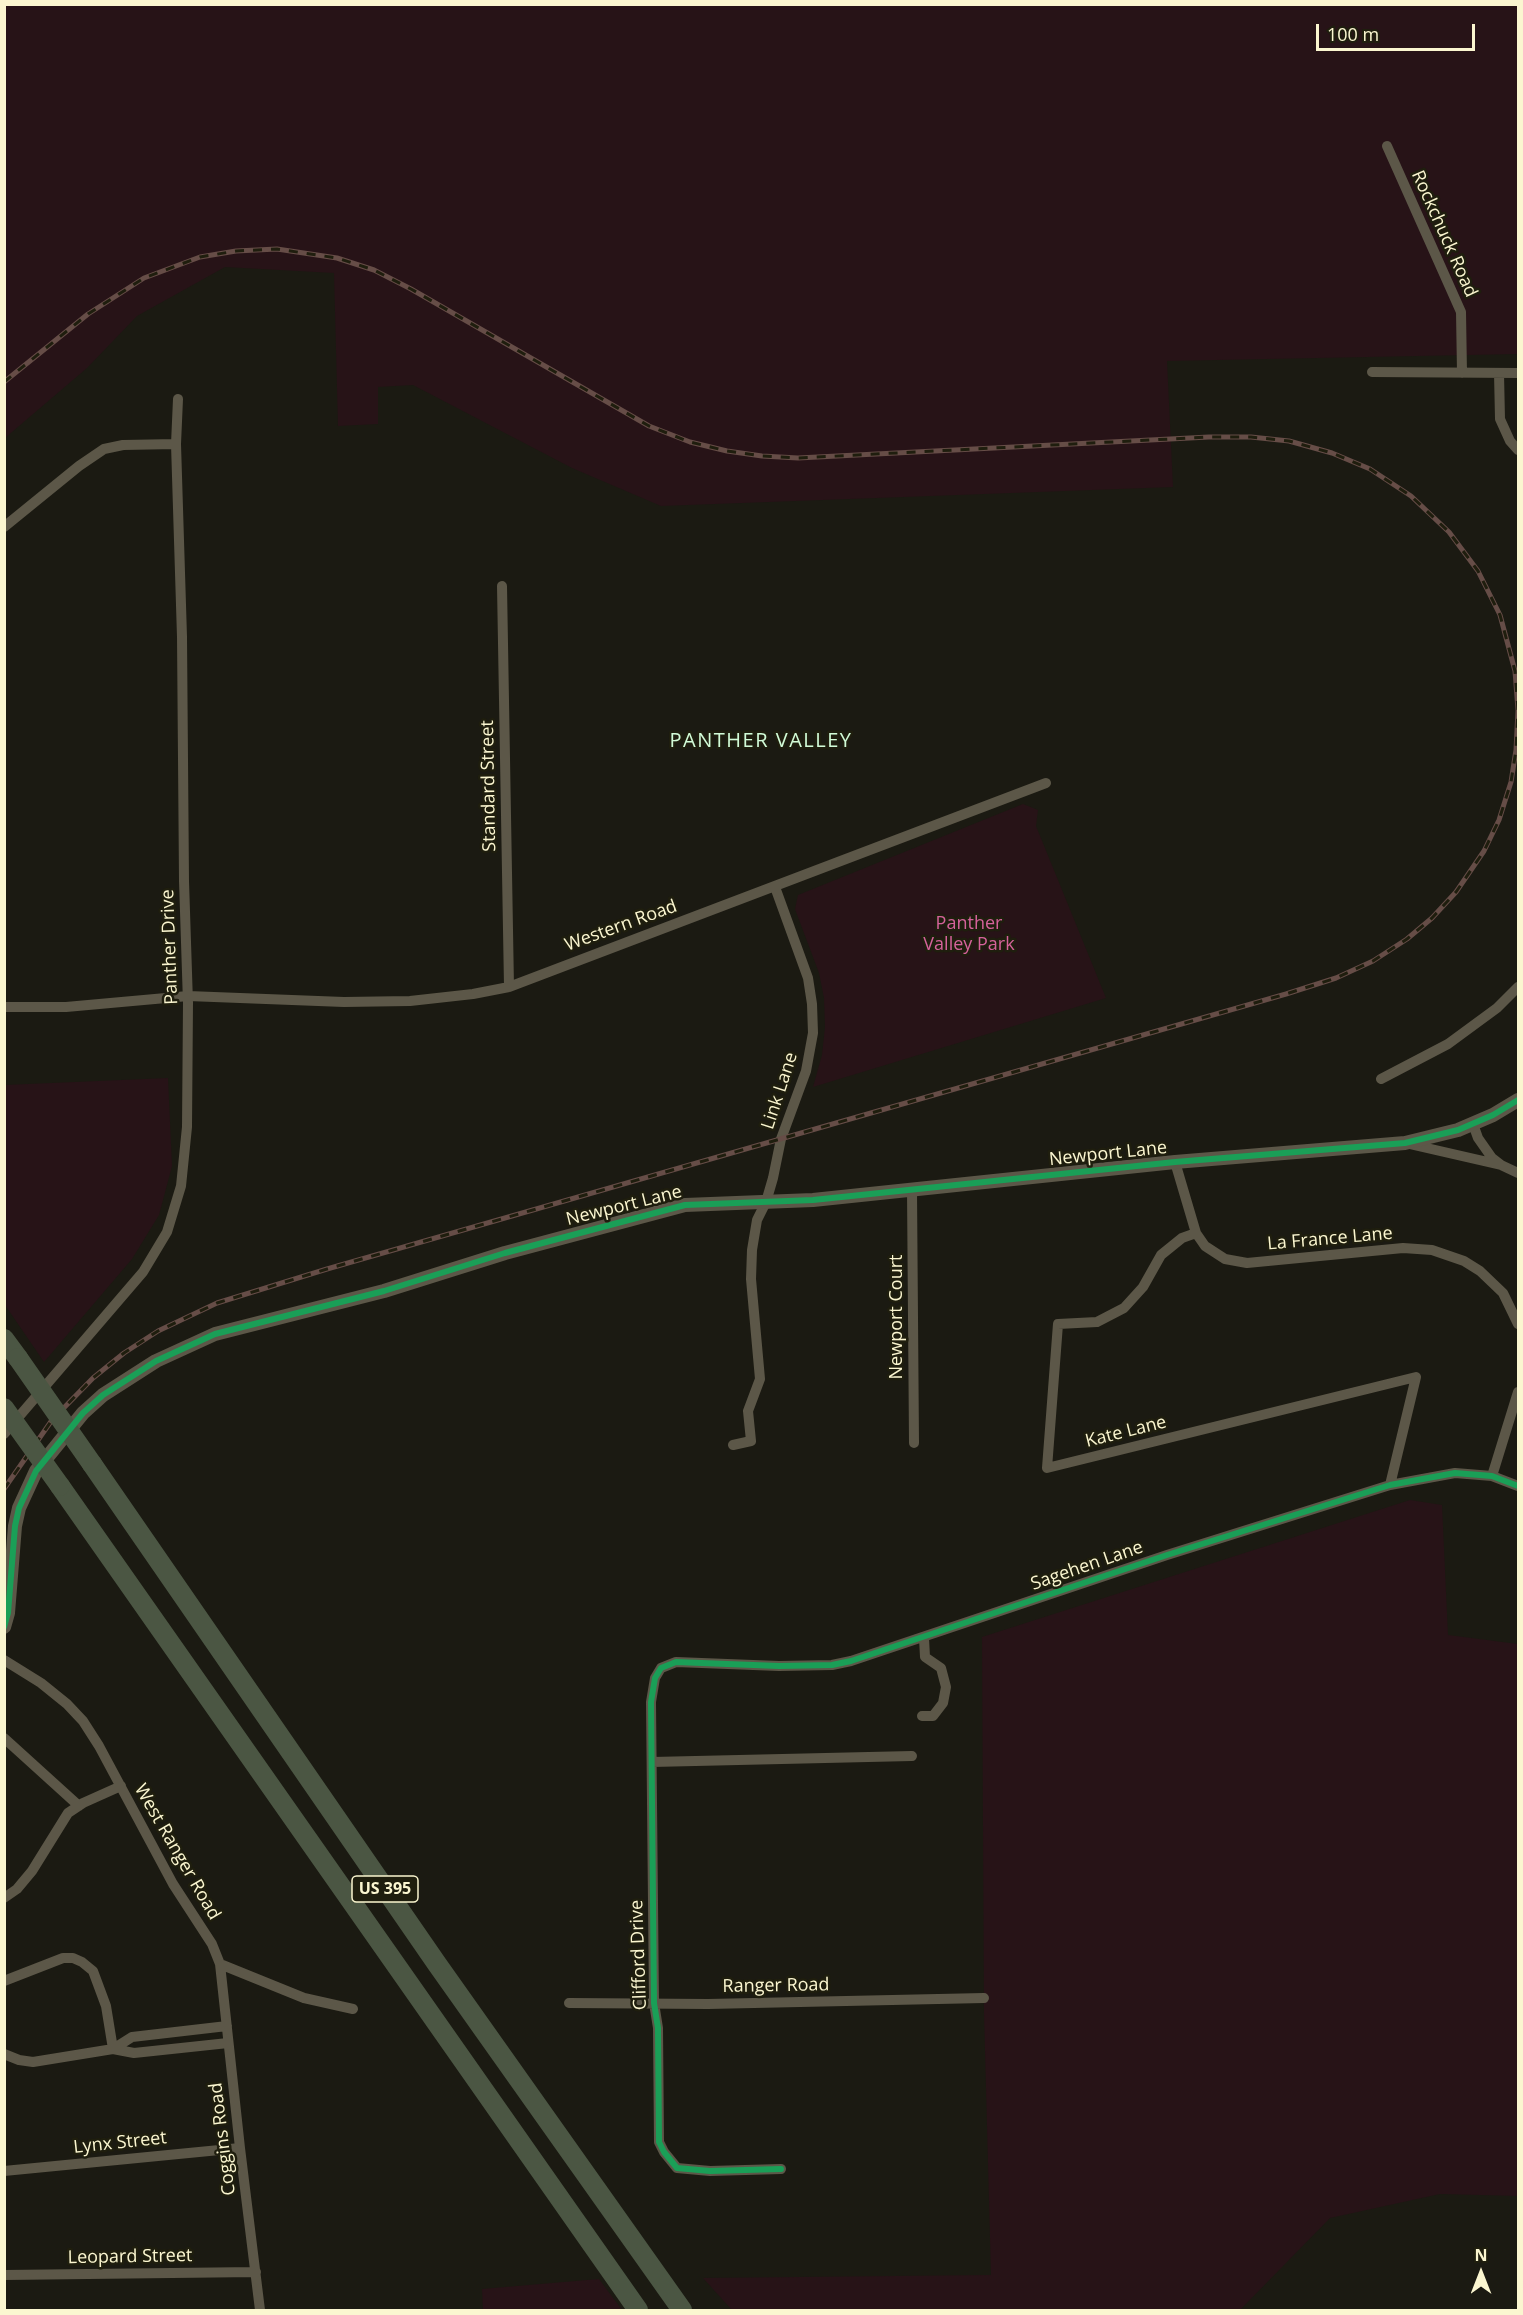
<!DOCTYPE html>
<style>
body{margin:0}
#map{position:relative;width:1523px;height:2315px;overflow:hidden;background:#1b1a12;font-family:"Open Sans",sans-serif}
canvas{display:block}
.frame{position:absolute;inset:0;border:6px solid #fbf6d0;pointer-events:none}
.north{position:absolute;left:1451px;top:2243px;width:60px;height:60px;-webkit-text-stroke:4px #1f1e0e;paint-order:stroke;rotate:0deg;font-size:16px;font-weight:700;line-height:24px;text-align:center;color:#fbf6d0}
.north::after{content:'';display:block;margin:auto;width:21px;height:27px;background:#fbf6d0;clip-path:polygon(50% 0,100% 100%,50% 72%,0 100%)}
.scale{position:absolute;left:1316px;top:24px;width:159px;height:27px;box-sizing:border-box;border:3px solid #fbf6d0;border-top:0;padding-left:8px;font-size:18px;line-height:21px;white-space:nowrap;color:#fbf6d0;-webkit-text-stroke:4px #1f1e0e;paint-order:stroke}
</style>
<div id="map">
<canvas width="1523" height="2315"></canvas>
<div class="frame"></div>
<div class="north">N</div>
<div class="scale">100 m</div>
</div>
<script>
const ctx = document.querySelector('canvas').getContext('2d');
ctx.lineJoin = 'round';
function fillPath(path, color) {
  ctx.fillStyle = color;
  ctx.fill(path, 'evenodd');
}
function poly(rows) {
  const path = new Path2D();
  for (const r of rows) {
    path.moveTo(r[0], r[1]);
    for (let i = 2; i < r.length; i += 2) path.lineTo(r[i], r[i + 1]);
  }
  return path;
}
function trace(path, color, width, dash) {
  ctx.strokeStyle = color;
  ctx.lineWidth = width;
  ctx.lineCap = dash ? 'butt' : 'round';
  ctx.setLineDash(dash || []);
  ctx.stroke(path);
}
function drawText(font, color, halo, rows, align = 'center') {
  ctx.font = font + ' "Open Sans",sans-serif';
  ctx.lineWidth = 5;
  ctx.setLineDash([]);
  ctx.textBaseline = 'middle';
  ctx.strokeStyle = halo;
  ctx.fillStyle = color;
  for (const [text, x, y, turn = 0] of rows) {
    ctx.save();
    ctx.translate(x, y);
    ctx.rotate((+turn || 0) * Math.PI / 180);
    ctx.textAlign = isNaN(turn) ? turn : align;
    if (halo) ctx.strokeText(text, 0, 0);
    ctx.fillText(text, 0, 0);
    ctx.restore();
  }
}
fillPath(poly([
 [5,5,1518,5,1518,354,1167,361,1173,487,661,506,572,468,413,385,378,387,378,424,338,426,334,273,225,267,137,316,87,368,5,438],
 [1023,804,1038,810,1036,826,1106,998,813,1087,822,1055,825,1027,824,998,819,973,795,909,798,895],
 [168,1078,172,1166,159,1215,132,1259,44,1362,5,1305,5,1085],
 [1410,1500,1442,1505,1448,1635,1518,1644,1518,2196,1440,2194,1330,2218,1240,2310,732,2310,703,2278,991,2275,984,2013,982,1637],
 [599,2279,622,2310,483,2310,482,2289]
]), '#271317');
trace(poly([
 [1387,146,1461,312,1462,373],
 [1372,372,1518,373],
 [1499,373,1500,419,1510,441,1518,450],
 [4,527,79,466,104,449,123,445,176,444],
 [502,586,509,987],
 [4,1007,66,1007,188,996,344,1002,410,1001,473,994,509,987,1046,783],
 [1381,1079,1448,1044,1497,1008,1518,987],
 [1473,1124,1478,1138,1492,1158,1501,1165,1518,1173],
 [1405,1143,1501,1165],
 [1175,1162,1196,1233,1205,1246,1225,1259,1247,1263,1403,1248,1432,1250,1464,1261,1480,1271,1503,1293,1518,1324],
 [912,1191,914,1443],
 [1196,1233,1182,1238,1161,1255,1143,1287,1124,1308,1097,1322,1058,1324,1047,1468,1416,1377,1390,1485],
 [4,1434,143,1272,167,1232,181,1186,187,1127,188,1003,184,881,182,637,176,444,178,399],
 [733,1445,751,1441,748,1411,760,1379,751,1279,752,1250,757,1220,766,1202,773,1178,781,1139,806,1071,813,1033,812,1004,808,978,775,887],
 [1492,1476,1518,1392],
 [4,1660,41,1683,67,1704,83,1721,99,1746,173,1884,212,1944,220,1964,240,2148,260,2310],
 [922,1716,933,1716,943,1703,946,1687,941,1668,925,1657,924,1638],
 [4,1738,79,1806],
 [652,1762,912,1756],
 [4,1898,17,1889,32,1871,68,1813,83,1803,121,1786],
 [220,1964,304,1998,353,2009],
 [4,1981,63,1958,73,1958,82,1962,93,1971,106,2006,113,2049],
 [569,2003,708,2004,984,1998],
 [113,2049,132,2037,227,2026],
 [4,2054,19,2060,33,2062,113,2049,134,2053,228,2043],
 [781,2169,710,2171,677,2168,664,2152,659,2142,658,2028,654,2003,651,1702,655,1678,661,1668,676,1662,779,1666,832,1665,851,1661,1167,1555,1390,1485,1455,1473,1492,1476,1518,1486],
 [4,2171,240,2148],
 [4,2275,256,2272]
]), '#5c5748', 10);
trace(poly([
 [4,1627,8,1613,15,1526,19,1508,36,1471,83,1413,103,1395,156,1361,215,1334,384,1291,505,1253,685,1205,813,1200,1175,1162,1405,1143,1458,1130,1493,1115,1518,1100]
]), '#5c5748', 14);
trace(poly([
 [4,1339,18,1358],
 [92,1464,437,1964,682,2310],
 [60,1486,638,2310]
]), '#4b5643', 20);
const rail = poly([
 [4,382,88,314,144,278,200,257,236,251,277,249,337,258,374,270,411,289,649,426,690,442,727,451,762,456,798,458,1209,437,1251,437,1289,441,1332,453,1370,469,1411,496,1449,532,1478,571,1500,615,1515,671,1518,710,1516,750,1511,782,1499,820,1484,851,1456,892,1432,918,1407,939,1373,961,1336,978,1286,994,327,1269,217,1303,158,1331,124,1353,93,1378,52,1420,4,1489]
]);
trace(rail, '#664d47', 5);
trace(rail, '#1f1e0e', 3, [9]);
trace(poly([
 [18,1358,92,1464],
 [4,1408,60,1486]
]), '#4b5643', 20);
trace(poly([
 [4,1627,8,1613,15,1526,19,1508,36,1471,83,1413,103,1395,156,1361,215,1334,384,1291,505,1253,685,1205,813,1200,1175,1162,1405,1143,1458,1130,1493,1115,1518,1100],
 [781,2169,710,2171,677,2168,664,2152,659,2142,658,2028,654,2003,651,1702,655,1678,661,1668,676,1662,779,1666,832,1665,851,1661,1167,1555,1390,1485,1455,1473,1492,1476,1518,1486]
]), '#1a9f57', 6);
for (const [x, y, w] of [
 [385,1889,66]
]) {
  const box = new Path2D();
  box.roundRect(x - w / 2, y - 13, w, 26, 4.5);
  ctx.fillStyle = '#1f1e0e';
  ctx.fill(box);
  trace(box, '#fbf6d0', 1.5);
}
drawText('bold 16px', '#fbf6d0', null, [
 ["US 395",385,1889]
]);
drawText('18px', '#fbf6d0', '#1f1e0e', [
 ["Rockchuck Road",1444,234,66],
 ["Standard Street",489,786,-91],
 ["Western Road",621,926,-20],
 ["Panther Drive",170,947,-92],
 ["Link Lane",780,1091,-72],
 ["Newport Lane",1108,1154,-6],
 ["Newport Lane",624,1206,-14],
 ["La France Lane",1330,1239,-5],
 ["Newport Court",897,1317,-90],
 ["Kate Lane",1126,1432,-14],
 ["Sagehen Lane",1087,1566,-19],
 ["West Ranger Road",177,1852,60],
 ["Clifford Drive",639,1955,-92],
 ["Ranger Road",776,1986,-1],
 ["Coggins Road",223,2139,-97],
 ["Lynx Street",120,2143,-6],
 ["Leopard Street",130,2257,-1]
]);
drawText('18px', '#d5629b', '#1f1e0e', [
 ["Panther",969,924],
 ["Valley Park",969,945]
]);
ctx.letterSpacing = '1.5px';
drawText('20px', '#d2fcd7', '#1f1e0e', [
 ["PANTHER VALLEY",761,741]
]);
ctx.letterSpacing = '0px';
</script>
